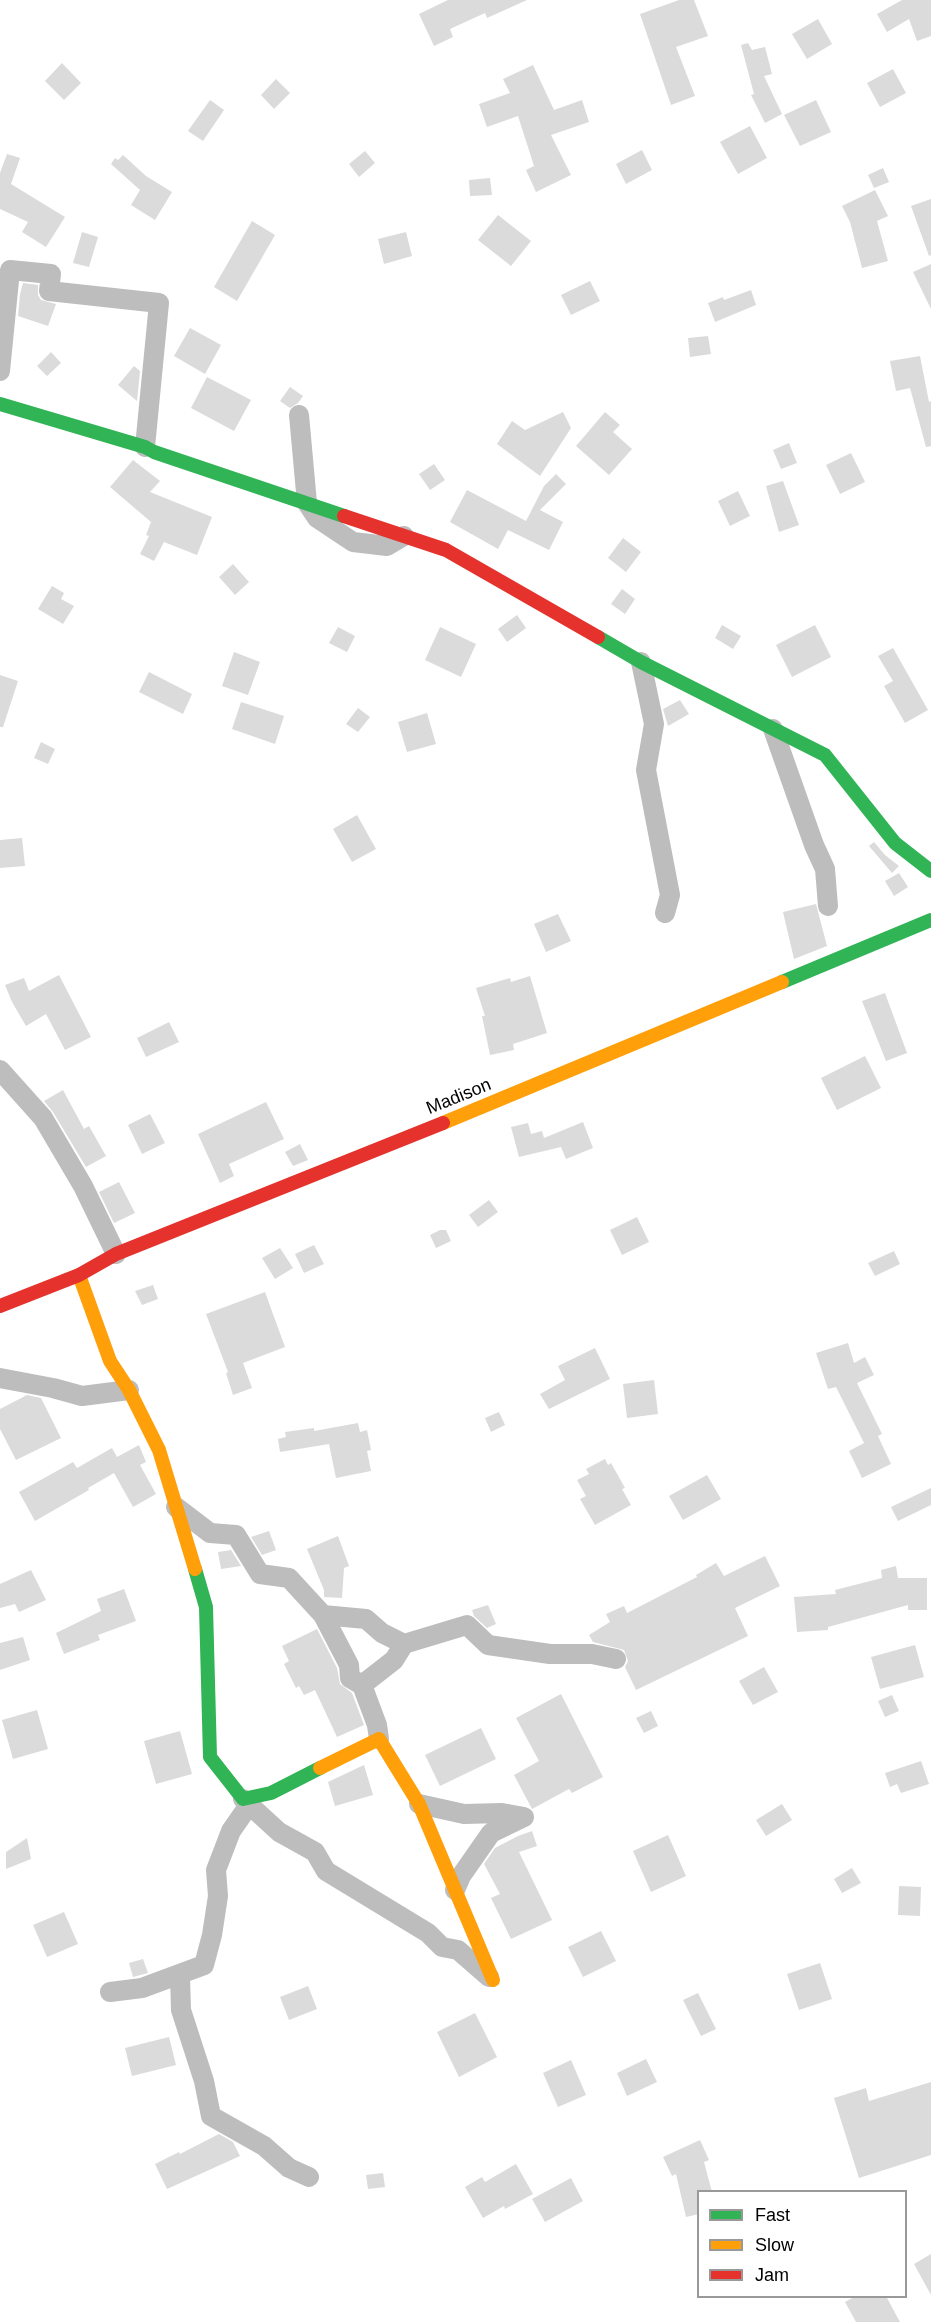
<!DOCTYPE html>
<style>
body{margin:0}
#map{position:relative;width:931px;height:2322px;overflow:hidden;background:#fff;font-family:Arial,sans-serif}
canvas{display:block}
.legend{position:absolute;left:697px;top:2190px;width:210px;height:108px;box-sizing:border-box;background:#fff;border:2px solid #999;margin:0;padding:8px 10px;list-style:none;font-size:18px;color:#000}
.legend li{display:flex;align-items:center;gap:12px;height:30px}
.legend b{width:30px;border:2px solid #999}
</style>
<div id="map">
<canvas width="931" height="2322"></canvas>
<ul class="legend">
<li><b style="height:8px;background:#30b455"></b>Fast</li>
<li><b style="height:8px;background:#ff9f0a"></b>Slow</li>
<li><b style="height:8px;background:#e5322d"></b>Jam</li>
</ul>
</div>
<script>
const ctx = document.querySelector('canvas').getContext('2d');
ctx.lineJoin = 'round';
function fillPath(path, color) {
  ctx.fillStyle = color;
  ctx.fill(path, 'evenodd');
}
function poly(rows) {
  const path = new Path2D();
  for (const r of rows) {
    path.moveTo(r[0], r[1]);
    for (let i = 2; i < r.length; i += 2) path.lineTo(r[i], r[i + 1]);
  }
  return path;
}
function trace(path, color, width, dash) {
  ctx.strokeStyle = color;
  ctx.lineWidth = width;
  ctx.lineCap = dash ? 'butt' : 'round';
  ctx.setLineDash(dash || []);
  ctx.stroke(path);
}
function drawText(font, color, halo, rows, align = 'center') {
  ctx.font = font + ' Arial,sans-serif';
  ctx.lineWidth = 5;
  ctx.setLineDash([]);
  ctx.textBaseline = 'middle';
  ctx.strokeStyle = halo;
  ctx.fillStyle = color;
  for (const [text, x, y, turn = 0] of rows) {
    ctx.save();
    ctx.translate(x, y);
    ctx.rotate((+turn || 0) * Math.PI / 180);
    ctx.textAlign = isNaN(turn) ? turn : align;
    if (halo) ctx.strokeText(text, 0, 0);
    ctx.fillText(text, 0, 0);
    ctx.restore();
  }
}
fillPath(poly([
 [448,0,527,0,487,18,485,13,450,29,453,37,434,46,419,14],
 [679,0,694,0,708,36,676,47,695,96,671,105,640,14],
 [902,0,931,0,931,36,917,41,909,19,887,32,877,14],
 [818,19,832,44,807,59,792,34],
 [748,43,752,50,765,47,772,74,764,76,782,114,765,123,751,95,754,94,741,45],
 [62,63,81,83,64,100,45,81],
 [533,65,554,110,582,100,589,122,551,135,571,175,536,192,526,170,534,166,518,116,487,127,479,104,510,93,503,79],
 [893,69,906,93,880,107,867,83],
 [276,79,290,93,274,109,261,95],
 [210,100,224,110,203,141,188,131],
 [816,100,831,132,800,146,784,115],
 [750,126,767,158,738,174,720,142],
 [642,150,652,170,626,184,616,164],
 [365,151,375,163,359,177,349,164],
 [7,154,20,158,11,184,65,217,46,247,22,232,28,222,0,209,0,173],
 [123,155,146,176,172,192,155,220,131,205,140,190,111,164,115,158,118,160],
 [883,168,889,182,874,188,868,175],
 [490,178,492,195,470,196,469,180],
 [875,190,888,216,877,221,888,261,862,268,850,222,842,206],
 [931,199,931,255,929,256,911,206],
 [498,215,531,241,511,266,478,240],
 [252,221,275,235,237,301,214,287],
 [82,232,98,237,89,267,73,263],
 [406,232,412,256,384,264,378,239],
 [931,264,931,309,913,272],
 [590,281,600,301,571,315,561,295],
 [23,283,38,285,38,295,41,300,56,304,48,326,18,316,20,294],
 [751,290,756,305,715,322,708,303,723,297,724,300],
 [190,328,221,345,205,374,174,356],
 [708,336,711,354,690,357,688,338],
 [51,352,61,363,47,376,37,366],
 [920,356,929,402,931,401,931,446,926,447,910,388,896,391,890,361],
 [134,366,140,371,137,401,118,385],
 [207,377,251,400,234,431,191,408],
 [290,387,303,396,298,403,290,408,280,401],
 [563,412,571,428,540,476,497,444,512,421,525,430],
 [605,412,620,425,613,432,632,449,609,475,576,446],
 [789,443,797,463,781,469,773,450],
 [851,453,865,482,840,494,826,465],
 [133,460,160,481,150,492,212,517,197,555,164,542,154,561,140,554,149,536,146,535,151,522,110,487],
 [434,464,445,480,430,490,419,474],
 [556,474,566,484,540,510,563,522,549,550,508,530,498,549,450,522,467,490,526,521,544,486],
 [783,481,799,525,779,532,766,486],
 [738,491,750,516,730,526,718,501],
 [623,538,641,552,626,572,608,558],
 [233,564,249,582,235,595,219,577],
 [52,586,64,593,61,599,74,606,63,624,38,609],
 [622,589,635,599,625,614,611,604],
 [517,615,526,628,507,642,498,629],
 [722,625,741,636,733,649,715,638],
 [815,625,831,657,792,677,776,645],
 [338,627,355,636,347,652,329,643],
 [440,627,476,644,461,677,425,660],
 [893,648,928,710,905,723,884,686,893,681,878,656],
 [234,652,260,662,248,695,222,686],
 [149,672,192,694,183,714,139,692],
 [0,675,18,681,3,727,0,727],
 [680,700,689,714,668,726,663,709],
 [241,702,284,716,275,744,232,729],
 [358,708,370,717,358,732,346,724],
 [427,713,436,744,407,752,398,722],
 [41,742,55,749,48,764,34,758],
 [357,815,376,849,352,862,333,829],
 [22,838,25,866,0,868,0,840],
 [874,842,885,855,899,866,892,873,869,846],
 [899,873,908,887,894,896,885,881],
 [816,904,827,946,794,959,783,912],
 [558,914,571,941,546,952,534,924],
 [59,975,91,1037,65,1050,46,1014,26,1026,12,1002,5,985,24,978,29,991],
 [530,976,547,1033,513,1044,514,1050,490,1055,482,1016,485,1016,476,988,510,978,511,982],
 [885,993,907,1053,886,1061,862,1001],
 [169,1022,179,1042,146,1057,137,1038],
 [865,1056,881,1088,837,1110,821,1078],
 [63,1090,84,1129,89,1126,106,1156,86,1167,53,1112,44,1101],
 [266,1102,284,1139,229,1164,234,1176,220,1183,198,1134],
 [150,1114,165,1143,142,1154,128,1125],
 [583,1122,593,1148,566,1159,561,1147,519,1157,511,1127,528,1123,531,1134,542,1131,544,1138],
 [300,1144,308,1160,293,1166,285,1152],
 [119,1182,135,1213,114,1223,99,1192],
 [489,1200,498,1212,478,1227,469,1215],
 [637,1217,649,1242,622,1255,610,1230],
 [440,1230,446,1230,451,1241,436,1248,430,1235],
 [314,1245,324,1264,304,1273,295,1254],
 [280,1248,293,1268,275,1279,262,1258],
 [894,1251,900,1264,875,1276,868,1263],
 [153,1285,158,1299,142,1305,135,1291],
 [265,1292,285,1347,243,1363,252,1388,233,1395,226,1373,228,1372,206,1314],
 [848,1343,854,1363,865,1357,874,1375,857,1383,882,1434,878,1436,891,1464,862,1478,849,1451,864,1443,836,1387,828,1389,816,1353],
 [595,1348,610,1379,549,1409,540,1394,565,1380,558,1366],
 [654,1380,658,1414,627,1418,623,1384],
 [27,1395,41,1398,61,1438,16,1460,0,1429,0,1409],
 [499,1412,505,1425,491,1432,485,1418],
 [358,1423,360,1432,367,1430,371,1450,367,1451,371,1471,336,1478,329,1444,280,1452,278,1439,286,1437,285,1432,314,1428,314,1431],
 [139,1445,146,1462,140,1465,156,1494,133,1507,114,1473,88,1488,89,1490,35,1521,19,1492,73,1462,77,1468,112,1448,117,1457],
 [605,1459,608,1465,611,1463,625,1488,622,1489,631,1505,595,1525,580,1499,586,1496,577,1480,589,1474,586,1469],
 [707,1475,721,1499,683,1520,669,1496],
 [931,1488,931,1505,898,1521,891,1507],
 [269,1531,276,1550,262,1555,251,1537],
 [338,1536,349,1566,344,1568,342,1598,324,1597,324,1590,307,1549],
 [231,1550,241,1566,221,1569,218,1552],
 [765,1556,780,1586,735,1608,748,1636,636,1690,625,1667,628,1661,624,1650,593,1642,589,1635,610,1622,606,1614,624,1606,627,1613,697,1577,696,1575,716,1563,724,1576],
 [896,1566,898,1578,927,1578,927,1610,908,1610,908,1605,828,1627,828,1630,797,1632,794,1597,836,1594,835,1590,882,1578,881,1570],
 [31,1570,46,1600,19,1612,15,1604,0,1608,0,1584],
 [124,1589,136,1621,98,1635,100,1640,64,1654,56,1633,101,1611,97,1599],
 [488,1605,496,1624,487,1628,474,1616,472,1610],
 [317,1629,337,1668,340,1684,352,1693,364,1725,337,1737,315,1690,304,1695,299,1686,296,1688,284,1664,289,1661,282,1646],
 [23,1637,30,1660,0,1670,0,1643],
 [915,1645,924,1677,880,1689,871,1657],
 [764,1667,778,1692,753,1705,739,1681],
 [561,1694,603,1777,572,1793,569,1789,532,1809,514,1775,539,1761,516,1718],
 [892,1695,899,1711,885,1717,878,1701],
 [37,1710,48,1749,13,1759,2,1720],
 [651,1711,658,1726,644,1733,636,1718],
 [481,1728,496,1759,440,1786,425,1755],
 [180,1731,192,1774,156,1784,144,1741],
 [921,1761,929,1784,901,1793,897,1784,890,1787,885,1773],
 [364,1765,373,1795,335,1806,328,1782],
 [782,1804,792,1820,766,1836,756,1820],
 [532,1831,537,1846,519,1852,552,1920,511,1939,491,1898,500,1894,484,1864,495,1848,518,1836],
 [668,1835,686,1876,651,1892,633,1851],
 [27,1838,31,1859,6,1869,6,1852],
 [852,1868,861,1883,842,1893,834,1879],
 [899,1886,921,1887,920,1916,898,1915],
 [64,1912,78,1944,47,1957,33,1925],
 [601,1931,616,1961,583,1977,568,1947],
 [143,1959,148,1973,133,1977,129,1963],
 [820,1963,832,1999,799,2010,787,1974],
 [308,1986,317,2009,289,2020,280,1997],
 [698,1993,716,2029,701,2036,683,2000],
 [475,2013,497,2057,459,2077,437,2032],
 [169,2037,176,2065,132,2076,125,2048],
 [646,2059,657,2082,627,2096,617,2073],
 [571,2060,586,2095,558,2107,543,2073],
 [931,2082,931,2155,859,2178,834,2098,866,2088,869,2101],
 [219,2134,233,2142,240,2156,167,2189,155,2164,179,2152,180,2154],
 [700,2140,709,2160,704,2162,712,2192,699,2192,699,2214,686,2217,676,2174,672,2176,663,2157],
 [516,2164,533,2194,505,2209,504,2206,483,2218,465,2187,482,2177,485,2182],
 [383,2173,385,2187,368,2189,366,2175],
 [571,2178,583,2201,545,2222,532,2199],
 [931,2254,931,2295,914,2264],
 [856,2296,886,2296,900,2322,856,2322,845,2302]
]), '#dbdbdb');
trace(poly([
 [0,371,10,270,51,274,49,291,159,303,145,447],
 [299,415,307,503,317,518,353,542,387,546,404,536],
 [641,662,654,724,646,770,670,895,665,913],
 [773,729,814,845,825,869,828,906],
 [0,1070,43,1118,83,1186,116,1254],
 [0,1378,53,1388,82,1396,129,1390],
 [176,1507,210,1533,236,1535,260,1574,289,1578,323,1615,366,1619,382,1633,404,1644],
 [323,1615,349,1665,350,1678,362,1685],
 [379,1739,377,1725,362,1685,394,1660,404,1644,467,1625,488,1645,550,1654,592,1654,616,1659],
 [243,1799,279,1832,315,1852,326,1871,428,1933,442,1947,458,1950,489,1977],
 [419,1804,464,1814,502,1813,524,1817,491,1833,461,1876,455,1890],
 [180,1976,181,2010,204,2081,211,2116,264,2146,289,2168,309,2177],
 [110,1992,142,1988,204,1965,212,1935,218,1896,216,1870,231,1831,249,1805]
]), '#bdbdbd', 20);
trace(poly([
 [0,404,145,447,154,452,344,516],
 [598,637,641,662,825,755,895,843,931,871],
 [782,982,931,920],
 [195,1569,206,1607,210,1757,243,1799,271,1793,320,1768]
]), '#30b455', 14);
trace(poly([
 [443,1123,782,982],
 [79,1275,110,1361,129,1390,159,1450,195,1569],
 [320,1768,379,1739,419,1804,493,1980]
]), '#ff9f0a', 14);
trace(poly([
 [344,516,446,550,598,637],
 [0,1306,79,1275,116,1254,443,1123]
]), '#e5322d', 14);
drawText('18px', '#000', '#fff', [
 ["Madison",459,1097,-22]
]);
</script>
